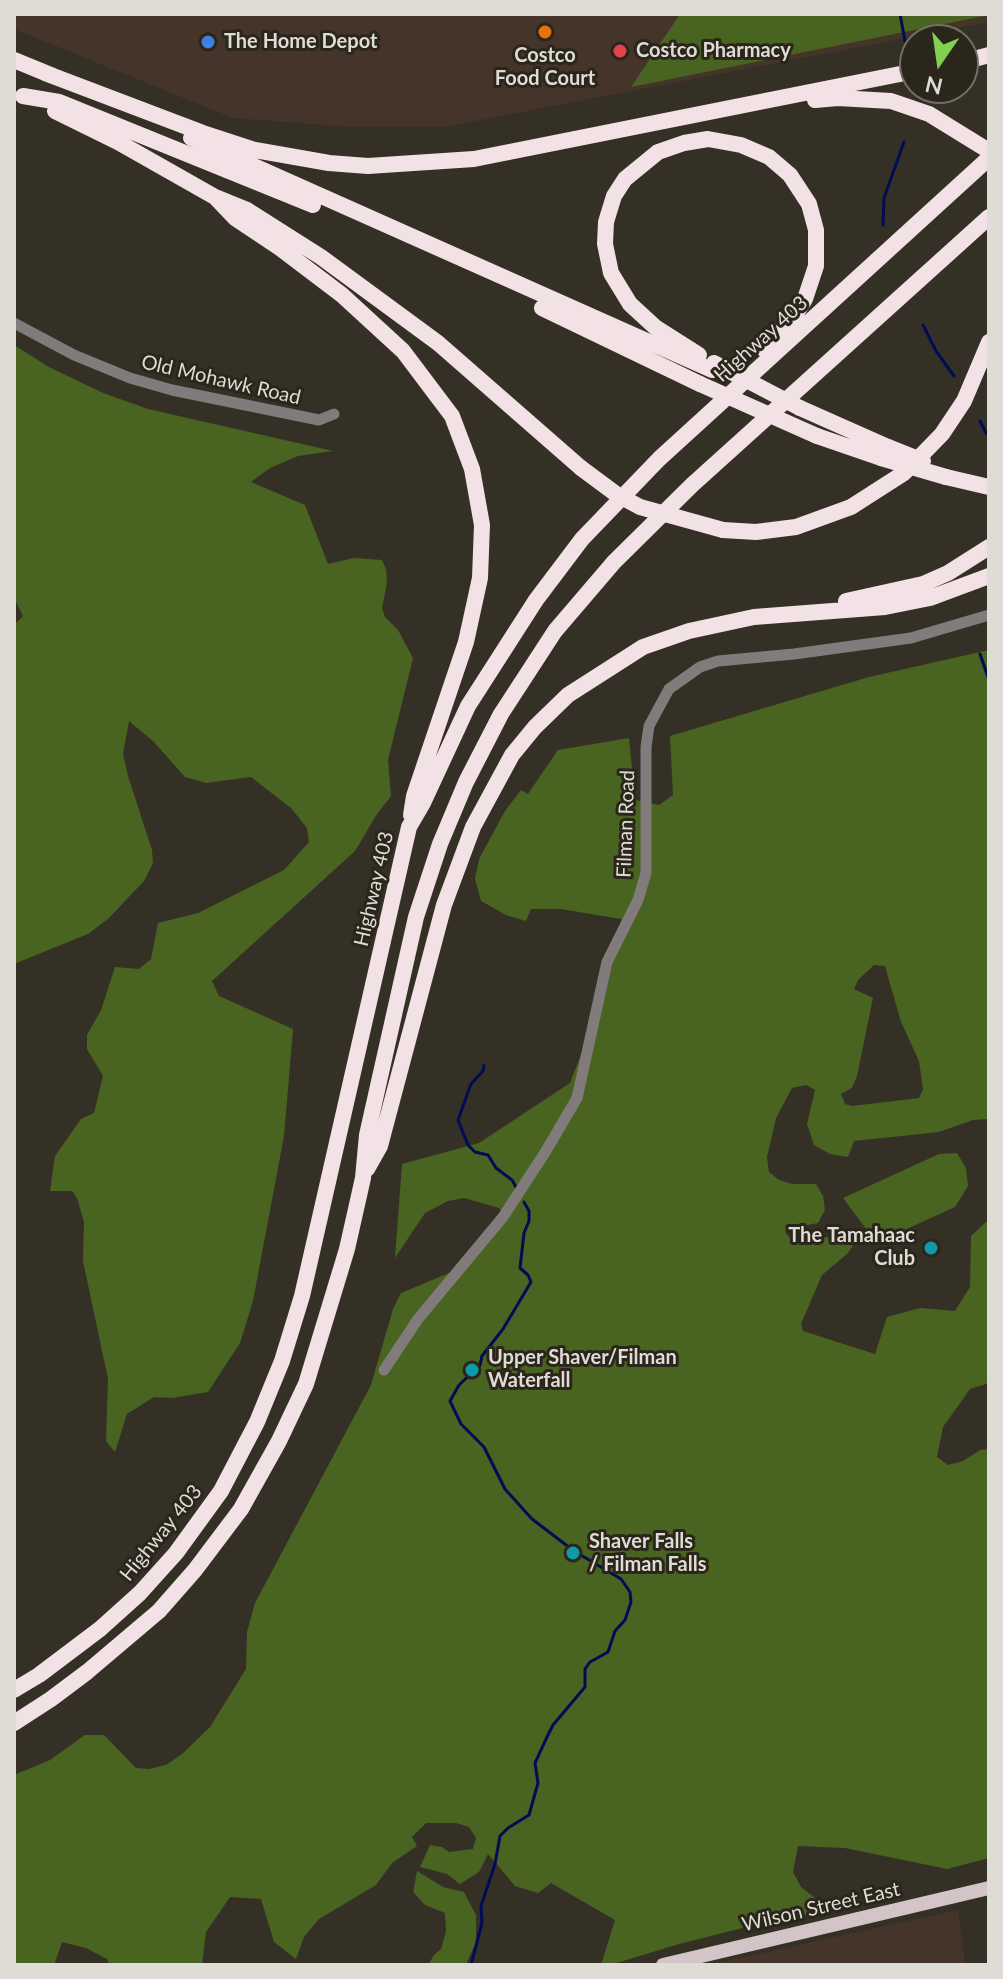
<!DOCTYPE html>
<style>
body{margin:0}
#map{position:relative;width:1003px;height:1979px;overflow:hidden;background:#353026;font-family:Lato,sans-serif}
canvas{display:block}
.frame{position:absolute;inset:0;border:16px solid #dfdcd6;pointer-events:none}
.north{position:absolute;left:899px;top:24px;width:80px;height:80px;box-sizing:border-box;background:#2b261c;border:2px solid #736f66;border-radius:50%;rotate:193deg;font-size:22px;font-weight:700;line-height:32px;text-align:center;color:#dfdcd6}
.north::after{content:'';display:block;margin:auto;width:28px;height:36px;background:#81d050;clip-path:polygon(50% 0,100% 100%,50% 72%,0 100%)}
</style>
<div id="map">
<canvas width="1003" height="1979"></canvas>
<div class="frame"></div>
<div class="north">N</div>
</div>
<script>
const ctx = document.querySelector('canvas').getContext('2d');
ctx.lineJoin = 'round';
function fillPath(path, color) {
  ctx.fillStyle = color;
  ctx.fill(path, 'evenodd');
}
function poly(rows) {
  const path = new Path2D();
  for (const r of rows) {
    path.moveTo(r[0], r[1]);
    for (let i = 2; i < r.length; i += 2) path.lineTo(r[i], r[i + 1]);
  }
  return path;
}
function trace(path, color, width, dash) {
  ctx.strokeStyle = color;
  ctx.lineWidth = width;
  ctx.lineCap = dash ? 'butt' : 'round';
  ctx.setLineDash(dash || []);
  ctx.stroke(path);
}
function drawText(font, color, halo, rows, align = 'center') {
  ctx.font = font + ' Lato,sans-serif';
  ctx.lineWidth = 6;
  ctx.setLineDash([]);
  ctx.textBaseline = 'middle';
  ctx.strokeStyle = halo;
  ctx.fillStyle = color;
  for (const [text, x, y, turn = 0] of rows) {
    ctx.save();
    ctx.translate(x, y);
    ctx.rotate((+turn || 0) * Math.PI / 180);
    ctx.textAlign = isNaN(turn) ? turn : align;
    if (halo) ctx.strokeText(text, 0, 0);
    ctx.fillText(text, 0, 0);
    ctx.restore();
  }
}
fillPath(poly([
 [14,14,989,14,989,22,444,127,353,127,233,118,14,29],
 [958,1910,965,1965,708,1965]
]), '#453429');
fillPath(poly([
 [680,14,989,14,989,15,631,87],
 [14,345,49,367,103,393,148,409,333,451,298,456,270,468,251,482,305,505,328,564,354,558,382,560,386,569,387,583,382,608,385,617,398,630,413,658,388,760,391,796,377,814,355,851,212,981,219,996,293,1029,284,1136,253,1301,240,1343,208,1392,172,1398,154,1397,127,1414,115,1452,106,1441,108,1379,83,1261,84,1222,77,1198,72,1191,50,1191,55,1156,81,1119,94,1113,103,1076,87,1049,87,1035,101,1010,115,967,139,969,151,959,158,923,198,913,284,870,309,842,307,828,291,808,251,777,206,783,185,777,154,742,129,721,123,754,128,776,152,850,153,863,144,881,108,919,88,934,14,964,14,625,23,616,14,598],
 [989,650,989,1119,973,1120,939,1132,854,1141,848,1157,830,1154,814,1145,807,1124,815,1090,806,1085,792,1088,776,1118,767,1157,769,1172,779,1180,792,1184,816,1184,823,1196,825,1210,818,1223,787,1229,785,1232,791,1239,812,1243,816,1239,826,1237,853,1246,847,1254,822,1275,801,1324,803,1331,875,1354,887,1317,920,1308,955,1311,970,1287,971,1236,987,1221,989,1210,989,1383,970,1389,943,1427,937,1457,948,1465,963,1461,980,1450,989,1449,989,1858,947,1869,845,1848,798,1846,793,1872,801,1887,819,1901,819,1910,804,1916,786,1917,679,1944,610,1965,601,1965,615,1920,551,1883,538,1893,515,1886,488,1854,479,1872,460,1884,447,1874,420,1867,430,1845,442,1847,449,1852,473,1849,476,1838,469,1827,456,1823,426,1823,412,1837,417,1846,392,1863,376,1885,319,1919,304,1937,296,1959,274,1942,261,1899,230,1897,206,1932,202,1965,110,1965,107,1959,86,1948,62,1942,54,1965,14,1965,14,1775,50,1760,85,1735,104,1735,136,1768,149,1769,166,1765,182,1754,210,1727,246,1669,247,1632,255,1603,371,1385,393,1309,401,1293,461,1268,506,1216,499,1208,464,1198,448,1201,425,1213,395,1258,402,1164,479,1143,570,1083,597,1013,605,959,627,920,561,909,531,909,526,921,506,915,481,901,475,879,479,859,505,811,521,790,528,794,558,750,629,738,635,800,659,805,673,795,670,736,869,677],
 [874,965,885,966,901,1022,919,1061,923,1089,919,1098,852,1106,845,1104,841,1094,852,1088,857,1076,873,998,854,989,858,980],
 [957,1153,966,1168,968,1186,955,1207,887,1238,870,1234,843,1198,939,1154],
 [417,1871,443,1887,464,1892,476,1915,476,1943,466,1964,428,1965,434,1955,441,1949,446,1931,445,1913,425,1905,413,1892]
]), '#496321');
trace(poly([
 [900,14,905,41],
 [883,225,884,198,904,142],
 [923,325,936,351,954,376],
 [980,421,986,433],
 [980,654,989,680],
 [484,1065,483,1071,471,1084,458,1120,468,1145,475,1152,488,1155,496,1168,512,1180,516,1187],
 [471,1965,482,1923,481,1906,495,1864,500,1836,508,1828,529,1815,538,1783,535,1763,546,1739,553,1725,585,1687,585,1669,590,1662,608,1652,615,1631,625,1620,631,1602,630,1592,621,1579,574,1551,532,1519,505,1489,484,1447,461,1424,450,1401,459,1385,480,1365,482,1356,503,1329,531,1282,528,1275,520,1268,524,1233,529,1221,529,1211,524,1202]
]), '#010c55', 3);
trace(poly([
 [14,323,74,355,130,378,172,390,319,420,334,414],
 [384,1370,418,1319,503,1217,546,1151,577,1098,607,962,638,900,646,873,646,747,649,726,669,689,700,667,718,661,794,654,911,638,989,615]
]), '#827b7c', 11);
trace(poly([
 [663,1965,989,1888]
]), '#d3c5c7', 14);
trace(poly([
 [14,60,53,76],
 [963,62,989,55],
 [45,73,203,133,255,150,329,163,368,166,474,159,915,71],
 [23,96,59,102,313,205],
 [815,100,838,98,891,101,929,114,989,151],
 [55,111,118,142,215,197,247,210,321,257,438,343,581,468],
 [191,138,712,370],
 [215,197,235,218,280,248,342,295,403,351,452,416,472,469,482,525,480,578,466,642,414,796,411,815],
 [542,308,700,384],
 [699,355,655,327,630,304,611,273,605,244,606,222,614,196,625,179,658,152,684,143,708,139,741,145,769,157,790,175,809,204,816,230,816,266,805,299,792,320,765,350],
 [800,408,888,447],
 [817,436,881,458],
 [946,477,989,487],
 [723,530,756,532,796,527,851,507,904,473,942,434,964,401,989,342],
 [846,601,923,584,948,573,989,547],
 [367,1169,380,1146,444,905,473,827,512,755,535,727,568,695,643,647,689,631,754,617,885,607,930,598,989,576],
 [14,1690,39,1675,100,1629,140,1593,176,1553,221,1491,257,1422,282,1361,302,1296,409,827,423,803,468,706,536,600,582,539,659,459,989,158],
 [14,1723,51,1699,87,1672,159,1611,195,1570,241,1509,279,1441,306,1384,347,1249,363,1178,367,1135,416,917,440,844,466,782,501,714,555,631,614,562,692,485,989,217]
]), '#f3e2e5', 16);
trace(poly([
 [714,363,800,408],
 [700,384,817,436],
 [888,447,923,461],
 [881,458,946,477],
 [581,468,616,494,640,507,723,530]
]), '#f3e2e5', 16);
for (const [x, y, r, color] of [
 [545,32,8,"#e8710a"],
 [208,42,8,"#3f7fe0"],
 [620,51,8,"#e0444e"],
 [931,1248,8,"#0f9aa8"],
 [472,1370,8,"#0f9aa8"],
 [573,1553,8,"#0f9aa8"]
]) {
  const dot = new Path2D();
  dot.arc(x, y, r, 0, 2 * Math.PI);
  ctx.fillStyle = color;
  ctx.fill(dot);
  trace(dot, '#2b261c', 3);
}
drawText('bold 20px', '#dfdcd6', '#2b261c', [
 ["The Home Depot",224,42],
 ["Costco Pharmacy",636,51],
 ["Costco",545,56,"center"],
 ["Food Court",545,79,"center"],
 ["The Tamahaac",915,1236,"right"],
 ["Club",915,1259,"right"],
 ["Upper Shaver/Filman",488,1358],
 ["Waterfall",488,1381],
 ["Shaver Falls",589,1542],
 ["/ Filman Falls",589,1565]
], 'left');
drawText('20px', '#dfdcd6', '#2b261c', [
 ["Highway 403",761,339,-42],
 ["Old Mohawk Road",221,380,13],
 ["Filman Road",626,824,-88],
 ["Highway 403",374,889,-77],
 ["Highway 403",161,1533,-51],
 ["Wilson Street East",821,1907,-13]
]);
</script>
